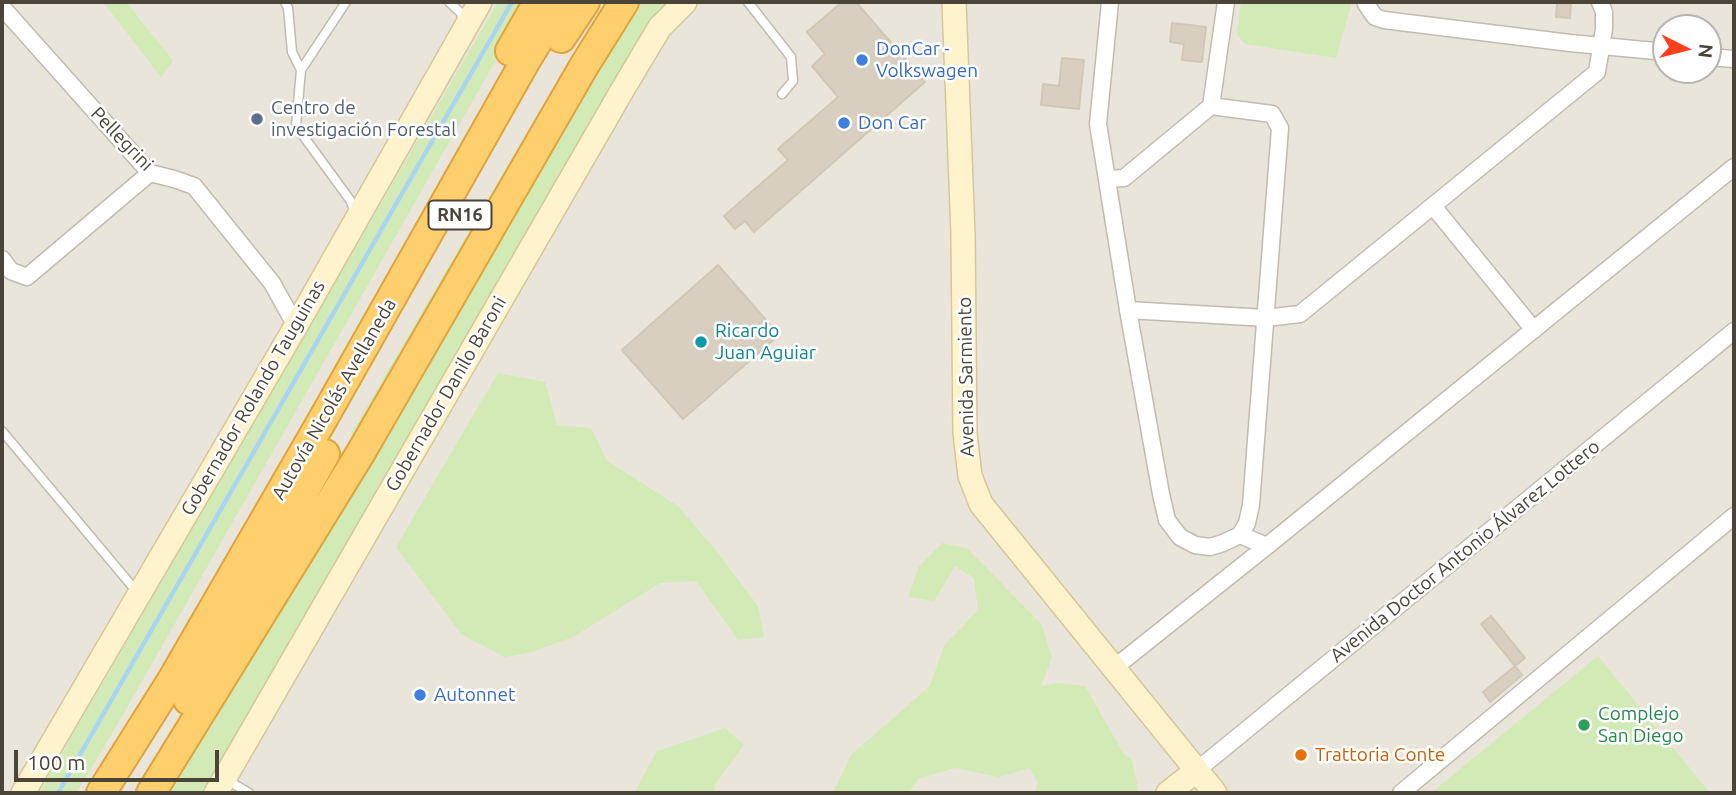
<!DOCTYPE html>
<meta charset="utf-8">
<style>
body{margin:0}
#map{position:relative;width:1736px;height:795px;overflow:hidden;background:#f6f3ec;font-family:Ubuntu,sans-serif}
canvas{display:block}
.frame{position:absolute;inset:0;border:4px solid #4b4439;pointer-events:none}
.north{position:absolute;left:1652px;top:14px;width:70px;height:70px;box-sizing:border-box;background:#fff;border:2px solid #b7b4b0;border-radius:50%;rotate:96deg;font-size:19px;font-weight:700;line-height:28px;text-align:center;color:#4b4439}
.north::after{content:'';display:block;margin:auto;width:24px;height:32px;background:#fc3f1d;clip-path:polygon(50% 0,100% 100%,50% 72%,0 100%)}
.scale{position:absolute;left:14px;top:750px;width:205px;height:32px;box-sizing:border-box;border:4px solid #4b4439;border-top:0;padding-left:9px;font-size:21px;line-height:24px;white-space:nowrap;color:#4b4439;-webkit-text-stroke:5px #fff;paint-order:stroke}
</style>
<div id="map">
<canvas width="1736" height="795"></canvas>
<div class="frame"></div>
<div class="north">N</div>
<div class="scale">100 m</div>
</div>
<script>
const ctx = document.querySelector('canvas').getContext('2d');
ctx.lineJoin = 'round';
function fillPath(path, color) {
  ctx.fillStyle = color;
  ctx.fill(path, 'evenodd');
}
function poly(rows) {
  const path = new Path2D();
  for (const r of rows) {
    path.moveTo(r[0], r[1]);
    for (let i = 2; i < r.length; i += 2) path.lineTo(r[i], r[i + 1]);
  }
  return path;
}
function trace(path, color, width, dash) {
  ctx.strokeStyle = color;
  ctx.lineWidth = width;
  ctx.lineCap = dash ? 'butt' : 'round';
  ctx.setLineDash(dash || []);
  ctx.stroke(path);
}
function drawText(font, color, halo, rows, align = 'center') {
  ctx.font = font + ' Ubuntu,sans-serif';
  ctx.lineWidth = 5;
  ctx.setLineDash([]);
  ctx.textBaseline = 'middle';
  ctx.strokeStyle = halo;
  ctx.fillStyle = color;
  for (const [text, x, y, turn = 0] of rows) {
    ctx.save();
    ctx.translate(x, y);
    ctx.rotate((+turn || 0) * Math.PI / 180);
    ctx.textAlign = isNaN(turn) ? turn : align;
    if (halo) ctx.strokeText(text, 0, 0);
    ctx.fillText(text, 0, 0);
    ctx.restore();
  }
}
fillPath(poly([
 [2,2,1734,2,1734,793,2,793],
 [1666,28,1708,28,1708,70,1666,70]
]), '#eae5da');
fillPath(poly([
 [103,2,126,2,173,61,161,77],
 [498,2,529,2,113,732,76,793,39,793],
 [604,2,616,2,359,437,351,434,533,122],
 [638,2,668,2,653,20,208,793,171,793,240,672,587,84],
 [1241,2,1352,2,1336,58,1245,44,1237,35],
 [498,373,545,382,557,425,591,428,607,461,678,506,718,553,758,606,764,637,738,640,696,581,660,583,573,637,532,652,505,657,462,635,396,547],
 [942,543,967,548,1042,625,1052,658,1041,686,1058,683,1085,686,1123,753,1132,760,1139,793,1034,793,1038,783,1030,768,999,777,955,768,918,779,909,793,833,793,851,755,930,686,944,646,978,610,974,578,955,566,934,601,908,597,919,566],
 [1598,656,1710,793,1431,793],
 [725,728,744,745,714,786,716,793,634,793,657,751]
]), '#d2eab5');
trace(poly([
 [58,793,512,2]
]), '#a9d4f2', 4.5);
const building = poly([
 [842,2,856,2,925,82,754,232,745,221,735,229,724,216,788,160,778,149,838,97,812,66,825,54,807,32,842,2],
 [1557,2,1571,2,1570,18,1556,17,1557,2],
 [1172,23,1206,27,1202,62,1182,60,1184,44,1170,42,1172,23],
 [1062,58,1084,60,1079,109,1041,105,1043,84,1059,86,1062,58],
 [718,265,779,335,683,419,622,350,718,265],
 [1491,616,1525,658,1515,666,1481,624,1491,616],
 [1515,666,1522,675,1490,702,1483,692,1515,666]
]);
fillPath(building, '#d8cfc1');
trace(building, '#d3c7b4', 2);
const lane = poly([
 [285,2,288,8,292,52,301,70],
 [346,2,301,70,296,126,350,200,355,212],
 [449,2,461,13,463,22],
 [748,2,791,57,793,81,782,94],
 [2,431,137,592],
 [227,780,249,793]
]);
const street = poly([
 [1110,2,1098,124,1128,310,1161,494,1167,520,1180,537,1195,545,1210,547,1223,543,1240,535,1247,523,1251,505,1280,128,1272,114,1211,106],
 [1367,2,1366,4,1375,17,1384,20,1570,43,1666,52],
 [2,7,150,173,174,179,194,186,272,283,296,326],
 [1708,57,1734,59],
 [1107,179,1124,178,1211,106,1226,2],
 [1433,206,1534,330],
 [2,259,11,271,27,277,150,173],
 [1128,310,1266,318,1300,314,1597,72,1604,29,1604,12,1600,2],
 [1240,535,1267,546,1734,167],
 [1114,668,1267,546],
 [1196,771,1734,331],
 [1401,793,1734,516]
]);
const secondary = poly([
 [954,2,963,234,965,433,970,476,981,504,1215,793],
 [23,793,296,326,480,2],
 [216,793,623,89,660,27,685,2],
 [1168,793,1196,771]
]);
const highway = poly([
 [561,38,585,2],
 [510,51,538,2],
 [188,700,325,454],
 [101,793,172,680,323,419,526,60,562,2],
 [151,793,360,454,584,66,624,2]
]);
trace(lane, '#c2bbae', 11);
trace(street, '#c2bbae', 19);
trace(secondary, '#d6c79b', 26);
trace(highway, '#e0a43c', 32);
trace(lane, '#fff', 8);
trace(street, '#fff', 16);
trace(secondary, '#fff3cd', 23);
trace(highway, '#ffcf6e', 28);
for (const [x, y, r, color] of [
 [862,60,7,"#3f7fe0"],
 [257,119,7,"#5c6f8a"],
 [844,123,7,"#3f7fe0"],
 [701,342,7,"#0f9aa8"],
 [420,695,7,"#3f7fe0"],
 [1584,725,7,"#2e9e5b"],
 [1301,755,7,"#e8710a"]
]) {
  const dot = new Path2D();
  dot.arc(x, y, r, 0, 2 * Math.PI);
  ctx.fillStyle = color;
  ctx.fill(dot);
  trace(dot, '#fff', 2.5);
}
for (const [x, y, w] of [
 [460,215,63]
]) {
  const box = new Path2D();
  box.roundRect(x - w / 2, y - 14.5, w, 29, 5);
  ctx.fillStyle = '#fff';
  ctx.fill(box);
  trace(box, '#4b4439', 2);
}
drawText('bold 18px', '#4b4439', null, [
 ["RN16",460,215]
]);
drawText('19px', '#366cbe', '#fff', [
 ["DonCar -",876,49],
 ["Volkswagen",876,71],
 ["Don Car",858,123],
 ["Autonnet",434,695]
], 'left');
drawText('19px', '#4e5e75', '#fff', [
 ["Centro de",271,108],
 ["investigación Forestal",271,130]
], 'left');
drawText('19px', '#4b4439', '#fff', [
 ["Pellegrini",122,139,46],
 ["Avenida Sarmiento",966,377,-91],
 ["Gobernador Danilo Baroni",446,394,-60],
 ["Gobernador Rolando Tauguinas",253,398,-60],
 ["Autovía Nicolás Avellaneda",334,399,-60],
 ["Avenida Doctor Antonio Álvarez Lottero",1465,551,-39]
]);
drawText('19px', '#0d838f', '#fff', [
 ["Ricardo",715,331],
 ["Juan Aguiar",715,353]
], 'left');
drawText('19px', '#27864d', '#fff', [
 ["Complejo",1598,714],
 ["San Diego",1598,736]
], 'left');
drawText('19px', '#c56008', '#fff', [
 ["Trattoria Conte",1315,755]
], 'left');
</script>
